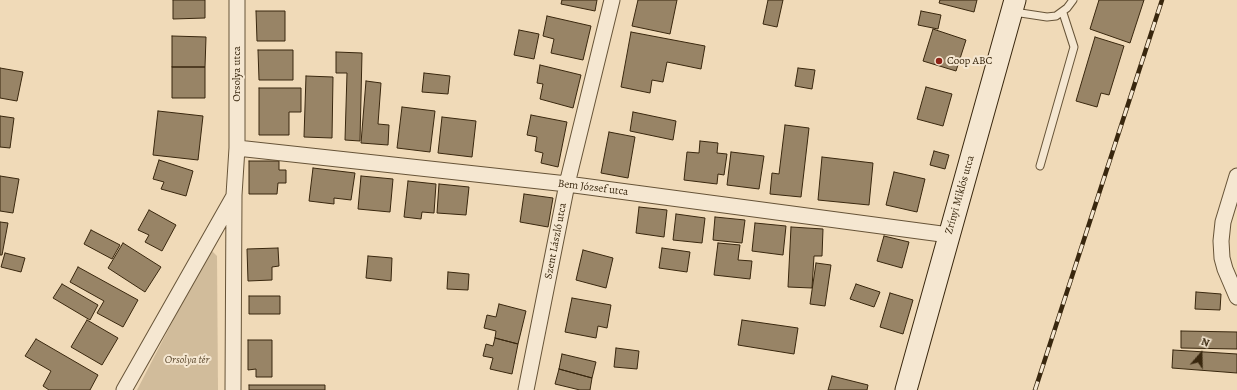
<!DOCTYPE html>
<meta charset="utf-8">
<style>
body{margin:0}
#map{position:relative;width:1237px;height:390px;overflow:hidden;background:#f0dab8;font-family:Alegreya,serif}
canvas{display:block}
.north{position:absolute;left:1181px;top:334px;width:40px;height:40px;-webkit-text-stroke:3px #f5e7d1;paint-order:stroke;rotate:20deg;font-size:11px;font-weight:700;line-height:16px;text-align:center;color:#39270e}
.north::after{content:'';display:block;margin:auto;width:14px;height:18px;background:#39270e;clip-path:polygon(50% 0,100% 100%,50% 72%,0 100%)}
</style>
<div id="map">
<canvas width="1237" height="390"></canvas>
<div class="north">N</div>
</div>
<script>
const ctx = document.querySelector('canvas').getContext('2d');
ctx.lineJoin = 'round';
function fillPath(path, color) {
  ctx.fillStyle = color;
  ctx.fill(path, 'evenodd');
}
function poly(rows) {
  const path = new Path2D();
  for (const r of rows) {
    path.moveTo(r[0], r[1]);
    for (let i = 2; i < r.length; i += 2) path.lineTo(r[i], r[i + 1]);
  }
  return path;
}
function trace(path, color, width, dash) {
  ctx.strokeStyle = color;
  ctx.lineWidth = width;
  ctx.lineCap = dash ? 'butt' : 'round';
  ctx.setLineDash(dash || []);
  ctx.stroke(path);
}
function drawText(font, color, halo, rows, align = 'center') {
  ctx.font = font + ' Alegreya,serif';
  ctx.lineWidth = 4;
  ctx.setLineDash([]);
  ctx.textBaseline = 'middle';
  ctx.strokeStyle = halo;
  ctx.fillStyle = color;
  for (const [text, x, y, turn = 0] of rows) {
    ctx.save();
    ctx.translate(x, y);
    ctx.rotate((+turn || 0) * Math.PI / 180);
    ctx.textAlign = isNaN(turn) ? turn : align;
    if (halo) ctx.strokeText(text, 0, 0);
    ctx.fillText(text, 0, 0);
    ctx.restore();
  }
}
fillPath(poly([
 [210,249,217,256,218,390,137,390]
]), '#d1bc9b');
const building = poly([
 [173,0,205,0,205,18,173,19,173,0],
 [562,0,597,0,595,11,561,4,562,0],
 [638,0,677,0,670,34,632,26,638,0],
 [768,0,783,0,777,27,763,24,768,0],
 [940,0,977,0,974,12,939,3,940,0],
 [1099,0,1144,0,1130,43,1090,29,1099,0],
 [256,11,285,11,285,41,257,41,256,11],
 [921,11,941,15,938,29,918,25,921,11],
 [547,16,591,26,583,60,551,53,554,39,543,36,547,16],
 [933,29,966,40,956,71,923,61,933,29],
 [519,30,539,34,534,59,514,55,519,30],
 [631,32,705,46,701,69,667,62,663,82,652,80,650,93,621,87,631,32],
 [172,36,206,37,205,67,172,67,172,36],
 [1095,37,1124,46,1109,95,1101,93,1097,107,1076,101,1095,37],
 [258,50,293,50,293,80,259,80,258,50],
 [336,52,362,53,360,141,345,140,347,73,336,73,336,52],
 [540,65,581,75,573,108,540,99,543,84,537,83,540,65],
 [172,67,205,67,205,98,172,98,172,67],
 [0,68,23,72,17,101,0,98,0,68],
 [798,68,815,70,812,89,795,86,798,68],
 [424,73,450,76,448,94,422,92,424,73],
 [306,76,333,77,332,138,304,137,306,76],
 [366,81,381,83,378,124,389,125,388,145,361,143,366,81],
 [926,87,952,94,943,126,917,119,926,87],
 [259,88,301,88,301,112,289,112,289,135,259,135,259,88],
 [402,107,435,111,430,152,397,148,402,107],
 [158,111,203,116,198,160,153,155,158,111],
 [633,112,676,121,673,140,630,131,633,112],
 [531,115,567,122,558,167,541,163,543,153,535,151,537,137,527,135,531,115],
 [0,116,14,118,10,148,0,147,0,116],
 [442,117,476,121,472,157,438,153,442,117],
 [785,125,809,128,801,197,770,194,772,173,779,174,785,125],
 [609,132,635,137,628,178,601,173,609,132],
 [700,141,718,143,717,153,727,154,724,175,718,174,717,184,684,180,687,152,699,153,700,141],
 [934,151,949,155,945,169,930,165,934,151],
 [731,152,764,156,759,189,727,185,731,152],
 [822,157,873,163,869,205,818,200,822,157],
 [159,160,193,171,186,196,161,189,164,182,153,179,159,160],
 [249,161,279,161,279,170,286,170,286,183,278,183,277,194,249,194,249,161],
 [313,168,355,173,351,200,334,198,334,204,309,201,313,168],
 [894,172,925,179,917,212,886,205,894,172],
 [0,176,19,179,13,213,0,211,0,176],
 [361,176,393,179,390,212,358,209,361,176],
 [408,181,436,184,434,213,422,212,421,219,404,217,408,181],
 [439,184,469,187,466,215,437,213,439,184],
 [524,194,553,198,548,227,520,222,524,194],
 [639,207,667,210,664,237,636,233,639,207],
 [149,210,176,225,162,251,145,242,149,235,138,230,149,210],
 [676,214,705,218,702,243,673,240,676,214],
 [715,217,745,220,742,243,713,240,715,217],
 [0,222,8,223,2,255,0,255,0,222],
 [755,223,786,226,783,255,752,251,755,223],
 [791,227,823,229,822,256,814,256,812,288,788,287,791,227],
 [91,230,120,245,112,259,84,244,91,230],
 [884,236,909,242,902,268,877,261,884,236],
 [123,243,161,267,145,292,108,268,123,243],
 [718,243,740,245,738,260,752,261,750,279,714,275,718,243],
 [278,248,279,266,272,267,272,280,248,281,247,249,278,248],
 [662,248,690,252,687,272,659,268,662,248],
 [583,250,613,258,606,288,576,280,583,250],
 [5,253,25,258,21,272,1,267,5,253],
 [368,256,392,258,391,281,366,278,368,256],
 [816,263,831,265,825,306,810,304,816,263],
 [78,267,138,300,123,327,97,313,104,301,70,282,78,267],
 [448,272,469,274,468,290,447,289,448,272],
 [62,284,98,305,90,320,53,298,62,284],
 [856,284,880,292,874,307,850,299,856,284],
 [1196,292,1221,294,1220,310,1195,309,1196,292],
 [890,293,913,300,903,334,880,327,890,293],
 [249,296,280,296,280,314,249,314,249,296],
 [572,298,611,305,607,328,598,326,596,338,565,332,572,298],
 [499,304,526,311,518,344,495,338,496,331,484,328,487,315,496,317,499,304],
 [87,320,118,338,102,365,71,347,87,320],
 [742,320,798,328,794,354,738,345,742,320],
 [1181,331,1237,332,1237,349,1181,348,1181,331],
 [495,338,518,344,512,374,490,369,493,358,483,356,486,344,493,346,495,338],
 [36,339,98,375,90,390,49,390,43,386,51,371,25,356,36,339],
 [248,340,272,340,272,377,256,377,256,369,248,370,248,340],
 [616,348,639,351,637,369,614,367,616,348],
 [1173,350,1237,354,1237,373,1172,368,1173,350],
 [562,354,596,362,592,378,559,369,562,354],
 [559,369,592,378,590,390,580,390,555,384,559,369],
 [832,376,868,385,867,390,828,390,832,376],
 [249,385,325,385,325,390,249,390,249,385]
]);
fillPath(building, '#988466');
trace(building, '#39270e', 1);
const lane = poly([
 [1014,12,1047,17,1056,16,1067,8,1073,0],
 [1040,166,1074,47,1063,13]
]);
const street = poly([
 [237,148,567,184,949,235],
 [1237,176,1223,222,1221,241,1222,258,1225,269,1237,297],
 [124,390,234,196],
 [233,390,234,195,237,148,237,0],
 [526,390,567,184,612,0]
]);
const secondary = poly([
 [906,390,1015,0]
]);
trace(lane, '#675438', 9);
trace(street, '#675438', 17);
trace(secondary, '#39270e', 23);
trace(lane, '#f5e7d1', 7);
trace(street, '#f5e7d1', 15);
trace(secondary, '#f5e7d1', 21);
const rail = poly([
 [1035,390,1162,0]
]);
trace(rail, '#39270e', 4.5);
trace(rail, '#f5e7d1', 3, [9]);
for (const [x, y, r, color] of [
 [939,61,4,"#8f2418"]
]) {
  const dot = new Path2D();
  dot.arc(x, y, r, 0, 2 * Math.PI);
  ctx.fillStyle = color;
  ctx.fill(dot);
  trace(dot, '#f5e7d1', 1.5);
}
drawText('11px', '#39270e', '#f5e7d1', [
 ["Coop ABC",947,61]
], 'left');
drawText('11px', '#39270e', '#f5e7d1', [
 ["Orsolya utca",237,74,-90],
 ["Bem József utca",593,188,7],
 ["Zrínyi Miklós utca",960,195,-74],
 ["Szent László utca",556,241,-79]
]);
drawText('italic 11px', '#5f4c31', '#f5e7d1', [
 ["Orsolya tér",187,360]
]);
</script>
